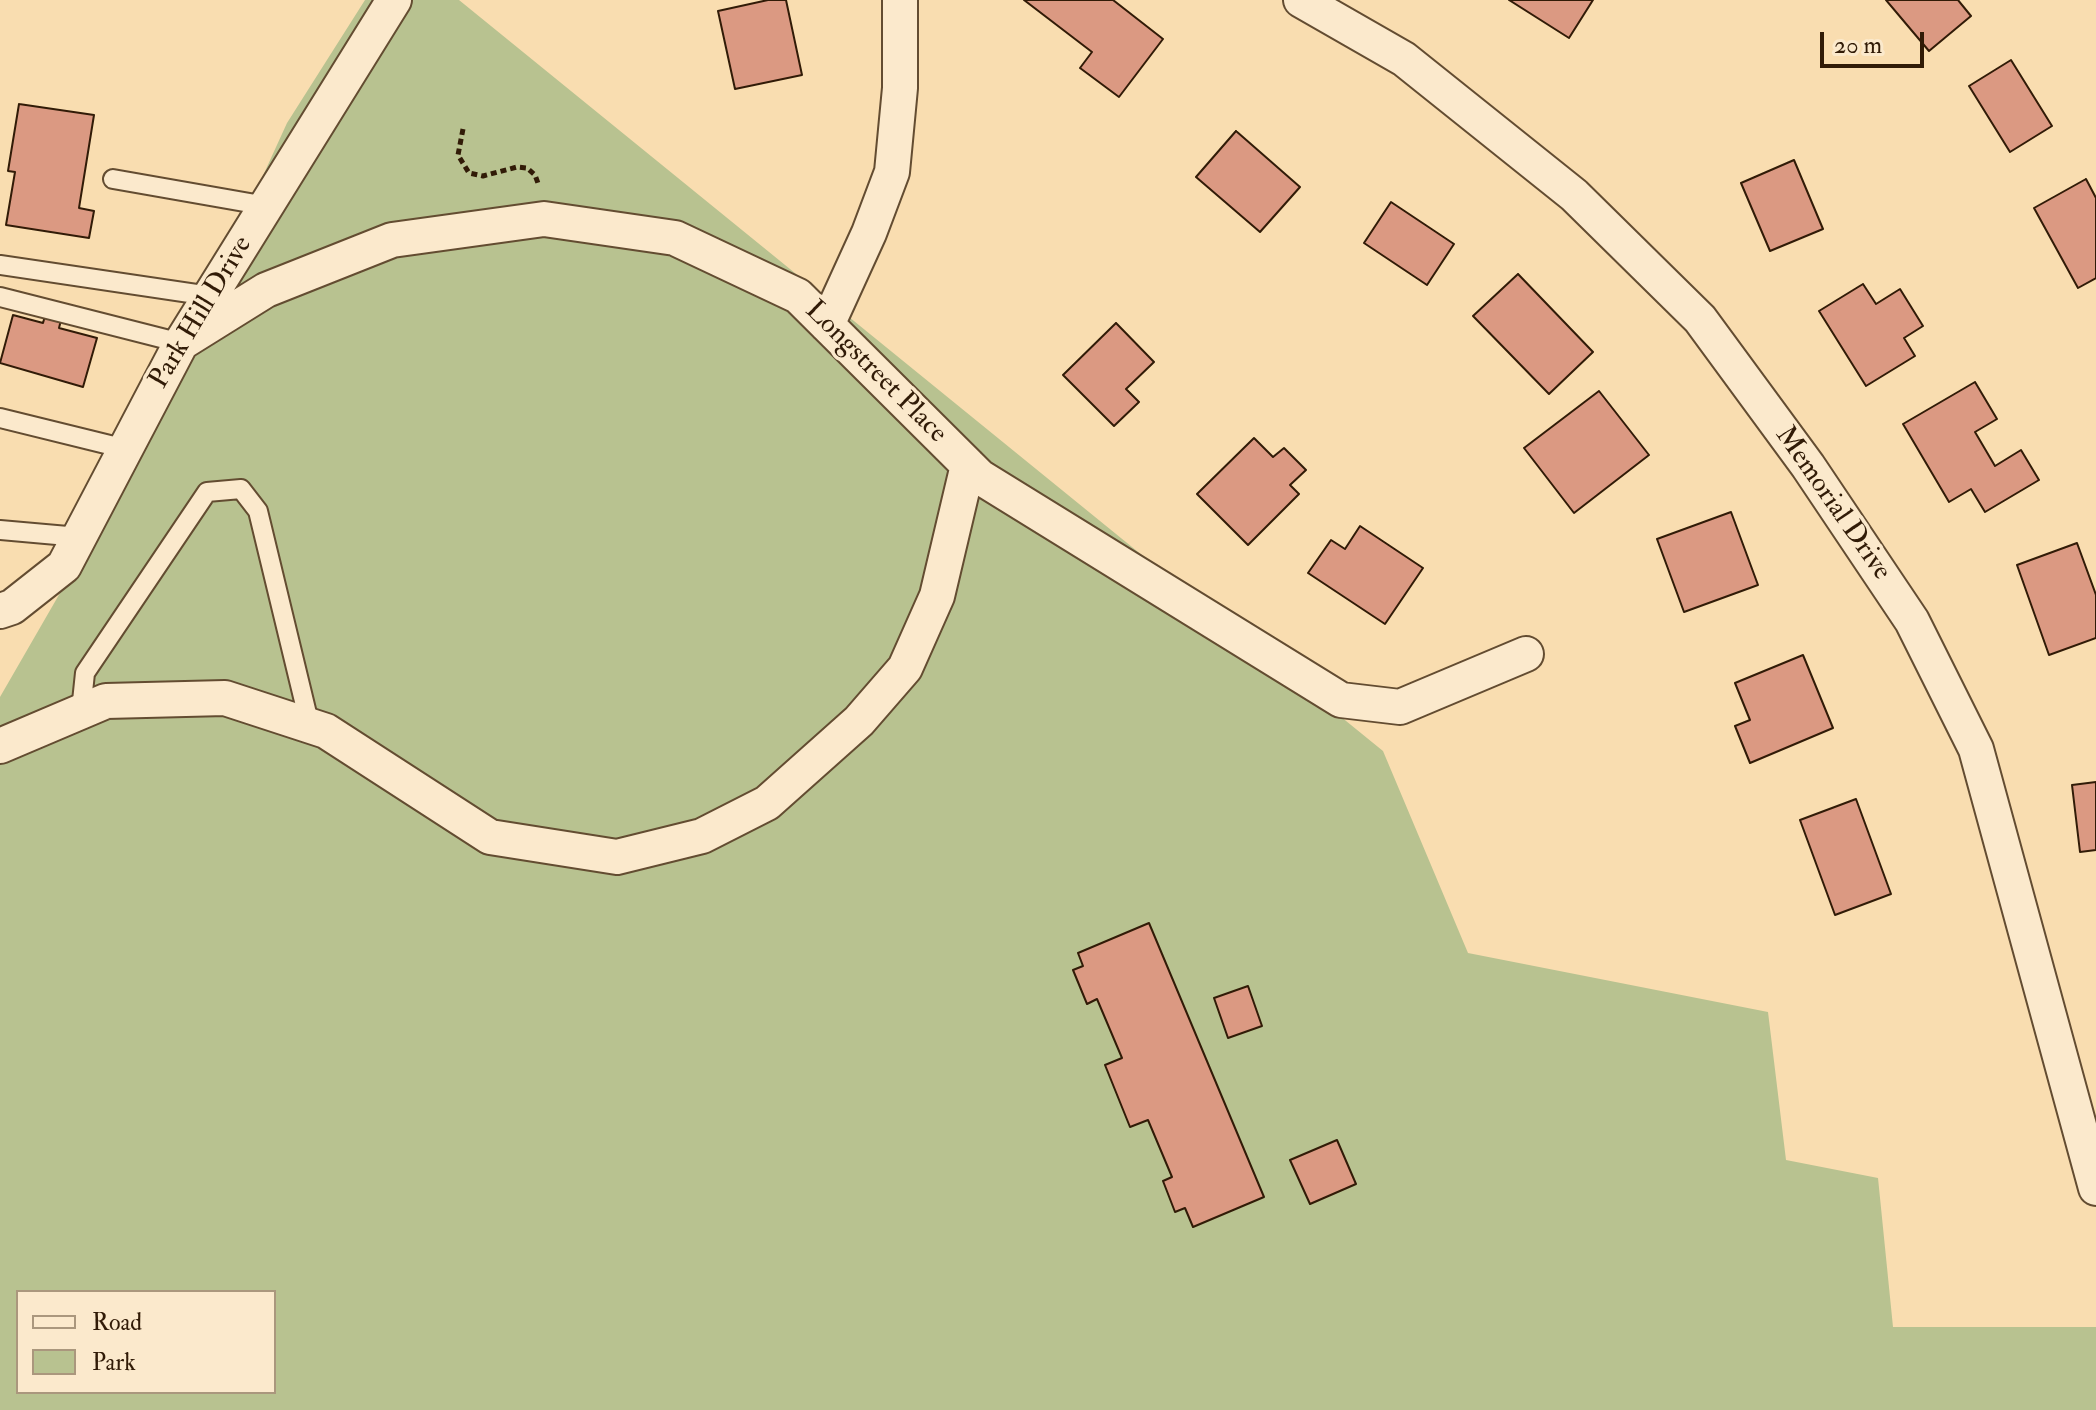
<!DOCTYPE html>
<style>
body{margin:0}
#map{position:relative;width:2096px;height:1410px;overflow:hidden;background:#f9ddb0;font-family:"IM FELL Double Pica",serif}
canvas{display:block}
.legend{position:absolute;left:16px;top:1290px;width:260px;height:104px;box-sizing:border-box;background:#fbe9cc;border:2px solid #aa977d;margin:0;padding:10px 14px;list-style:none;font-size:24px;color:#311b07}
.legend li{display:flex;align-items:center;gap:16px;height:40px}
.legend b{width:40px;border:2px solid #aa977d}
.scale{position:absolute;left:1820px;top:32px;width:104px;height:36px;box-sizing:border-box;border:4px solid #311b07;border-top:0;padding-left:10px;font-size:24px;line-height:28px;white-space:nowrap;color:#311b07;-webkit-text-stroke:6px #fbe9cc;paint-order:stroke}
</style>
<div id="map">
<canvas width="2096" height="1410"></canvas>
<ul class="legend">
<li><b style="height:10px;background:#fbe9cc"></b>Road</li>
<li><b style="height:22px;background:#b8c290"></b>Park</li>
</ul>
<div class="scale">20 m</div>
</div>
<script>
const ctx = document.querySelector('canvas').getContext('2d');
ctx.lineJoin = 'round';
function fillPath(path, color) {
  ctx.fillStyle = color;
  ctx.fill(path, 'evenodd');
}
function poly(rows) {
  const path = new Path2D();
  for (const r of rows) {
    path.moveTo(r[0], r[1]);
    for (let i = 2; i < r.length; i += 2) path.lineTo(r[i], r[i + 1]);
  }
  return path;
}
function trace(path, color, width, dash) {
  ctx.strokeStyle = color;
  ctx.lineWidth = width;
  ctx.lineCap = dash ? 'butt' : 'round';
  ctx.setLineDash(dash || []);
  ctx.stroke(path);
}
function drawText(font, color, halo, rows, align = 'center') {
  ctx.font = font + ' "IM FELL Double Pica",serif';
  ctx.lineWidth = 7;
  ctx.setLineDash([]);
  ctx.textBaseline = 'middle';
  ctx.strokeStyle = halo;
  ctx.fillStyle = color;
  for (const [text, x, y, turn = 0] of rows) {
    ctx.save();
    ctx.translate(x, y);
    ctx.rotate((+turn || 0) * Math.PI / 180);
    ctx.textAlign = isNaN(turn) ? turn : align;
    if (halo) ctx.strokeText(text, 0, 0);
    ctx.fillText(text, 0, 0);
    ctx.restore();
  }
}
fillPath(poly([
 [365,0,459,0,1383,751,1468,953,1768,1012,1786,1160,1878,1178,1893,1327,2096,1327,2096,1410,0,1410,0,697,120,489,287,123],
 [18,1292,274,1292,274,1392,18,1392]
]), '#b8c290');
const building = poly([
 [768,0,786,0,802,75,735,89,718,11,768,0],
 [1024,0,1113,0,1163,39,1119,97,1080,68,1092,52,1024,0],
 [1509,0,1593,0,1569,38,1509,0],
 [1886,0,1958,0,1971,16,1929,51,1886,0],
 [2011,60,2052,126,2010,152,1969,86,2011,60],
 [19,104,94,115,79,208,94,211,89,238,6,225,15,172,8,171,19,104],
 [1236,131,1300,187,1260,232,1196,177,1236,131],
 [1794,160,1823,229,1770,251,1741,183,1794,160],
 [2086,179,2096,198,2096,278,2078,288,2034,208,2086,179],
 [1391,202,1454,244,1427,285,1364,243,1391,202],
 [1518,274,1593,352,1549,394,1473,316,1518,274],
 [1863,284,1876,304,1900,289,1923,326,1904,338,1915,356,1866,386,1819,311,1863,284],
 [13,315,43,323,45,316,61,320,59,328,97,338,83,387,0,363,13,315],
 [1116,323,1154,362,1126,389,1139,402,1114,426,1063,375,1116,323],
 [1975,382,1997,419,1975,432,1995,466,2021,450,2039,480,1985,512,1971,489,1949,502,1903,424,1975,382],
 [1599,391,1649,455,1574,513,1524,448,1599,391],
 [1254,438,1273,457,1284,448,1306,470,1290,485,1299,494,1248,545,1197,494,1254,438],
 [1731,512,1758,585,1684,612,1657,539,1731,512],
 [1360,526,1423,568,1385,624,1308,573,1331,540,1345,549,1360,526],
 [2077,543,2096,595,2096,638,2049,655,2017,565,2077,543],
 [1803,655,1833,728,1750,763,1735,726,1750,720,1735,683,1803,655],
 [2096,782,2096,850,2080,852,2072,785,2096,782],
 [1856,799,1891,894,1835,915,1800,820,1856,799],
 [1149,923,1264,1197,1193,1227,1185,1208,1175,1212,1163,1181,1172,1177,1148,1120,1130,1127,1105,1065,1122,1058,1097,999,1087,1004,1073,970,1083,966,1078,953,1149,923],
 [1248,986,1262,1026,1228,1038,1214,998,1248,986],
 [1337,1140,1356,1184,1310,1204,1290,1160,1337,1140]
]);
fillPath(building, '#db9982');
trace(building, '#311b07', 2);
const lane = poly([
 [113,179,267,206],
 [0,265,210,296],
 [0,297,181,343],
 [0,418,126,449],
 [0,530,79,537],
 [81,711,85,673,207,492,241,489,258,511,310,726]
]);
const street = poly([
 [1301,0,1404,59,1574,195,1700,319,1808,466,1912,621,1976,749,2096,1188],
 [827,325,869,233,892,172,900,88,900,0],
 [181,343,266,290,392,240,544,219,675,238,798,296,980,477,1341,700,1400,707,1526,654],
 [0,611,12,607,64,566,181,343,394,0],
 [0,746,106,701,225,698,326,731,490,837,617,857,702,836,767,803,859,721,905,668,937,596,968,465]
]);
trace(lane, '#634c31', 22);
trace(street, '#634c31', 38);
trace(poly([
 [463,129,458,155,469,173,483,176,517,167,527,168,535,175,539,186]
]), '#311b07', 5, [6, 4]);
trace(lane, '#fbe9cc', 18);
trace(street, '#fbe9cc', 34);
drawText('28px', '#311b07', '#fbe9cc', [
 ["Park Hill Drive",202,313,-59],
 ["Longstreet Place",875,373,45],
 ["Memorial Drive",1832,504,55]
]);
</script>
